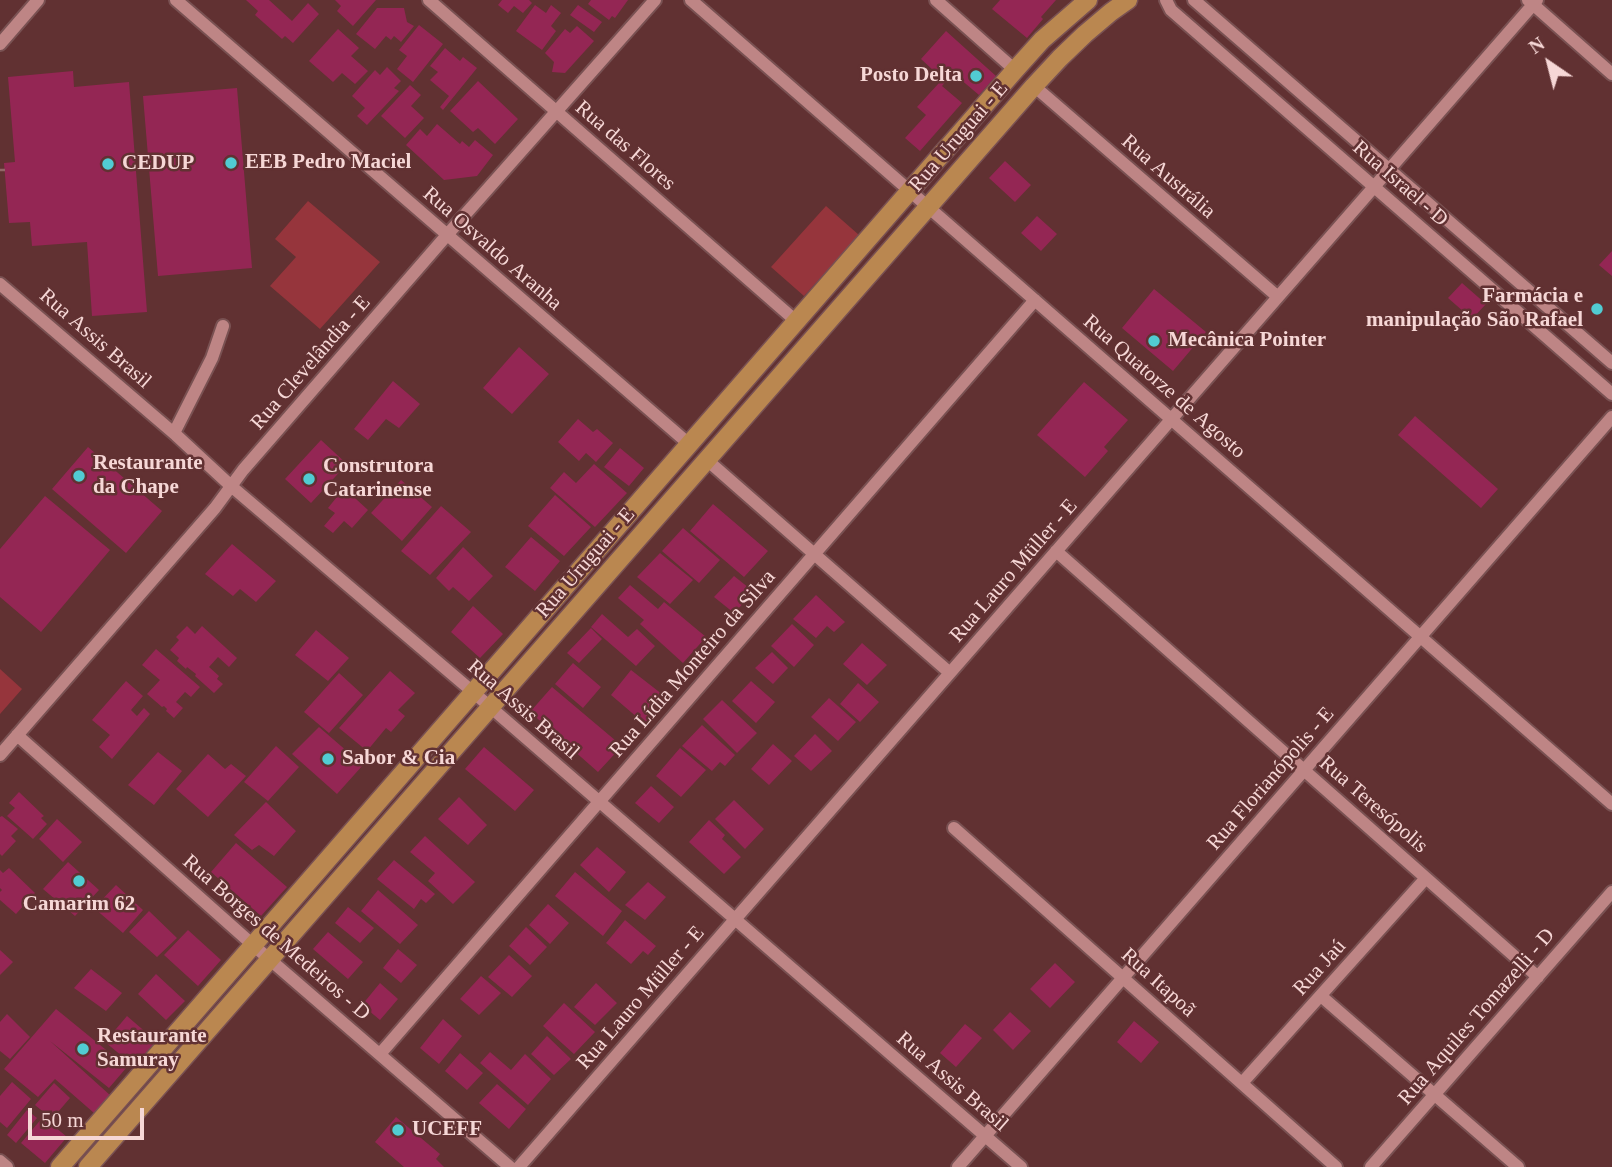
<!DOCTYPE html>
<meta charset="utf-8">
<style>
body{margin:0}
#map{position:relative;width:1612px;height:1167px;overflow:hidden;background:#613132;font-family:"Times New Roman",serif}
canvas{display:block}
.north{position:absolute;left:1514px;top:28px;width:70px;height:70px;-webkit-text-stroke:5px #613132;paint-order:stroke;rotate:325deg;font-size:19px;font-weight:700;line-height:28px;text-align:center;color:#f6d7d6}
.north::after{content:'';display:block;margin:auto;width:24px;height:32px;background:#f6d7d6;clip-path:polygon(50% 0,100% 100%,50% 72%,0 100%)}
.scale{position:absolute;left:28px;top:1108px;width:116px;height:32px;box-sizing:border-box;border:4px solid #f6d7d6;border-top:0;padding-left:9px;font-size:21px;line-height:24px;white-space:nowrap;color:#f6d7d6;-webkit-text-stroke:5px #613132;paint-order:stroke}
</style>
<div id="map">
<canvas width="1612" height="1167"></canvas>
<div class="north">N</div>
<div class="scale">50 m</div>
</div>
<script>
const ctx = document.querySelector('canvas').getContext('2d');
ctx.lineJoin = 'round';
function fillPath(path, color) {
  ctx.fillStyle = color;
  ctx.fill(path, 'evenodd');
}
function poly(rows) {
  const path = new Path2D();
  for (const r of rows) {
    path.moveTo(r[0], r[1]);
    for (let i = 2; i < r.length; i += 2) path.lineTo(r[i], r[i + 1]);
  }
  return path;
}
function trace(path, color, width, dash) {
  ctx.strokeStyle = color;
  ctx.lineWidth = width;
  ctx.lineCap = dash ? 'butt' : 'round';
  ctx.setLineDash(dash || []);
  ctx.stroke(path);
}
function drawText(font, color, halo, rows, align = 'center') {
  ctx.font = font + ' "Times New Roman",serif';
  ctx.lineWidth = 5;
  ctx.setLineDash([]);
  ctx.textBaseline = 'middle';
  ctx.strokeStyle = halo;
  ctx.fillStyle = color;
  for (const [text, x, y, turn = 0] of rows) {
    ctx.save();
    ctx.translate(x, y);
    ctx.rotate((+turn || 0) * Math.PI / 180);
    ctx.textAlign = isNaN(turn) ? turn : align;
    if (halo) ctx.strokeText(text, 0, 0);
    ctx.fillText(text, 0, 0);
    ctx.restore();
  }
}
fillPath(poly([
 [308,201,380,262,320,329,270,286,296,257,275,239],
 [826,206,859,235,804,296,771,267],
 [0,669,22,689,0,714]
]), '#96353c');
fillPath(poly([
 [246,0,269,0,292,21,308,3,319,14,293,43,285,36,282,39,255,15,258,11],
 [335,0,376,0,353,26,337,11,341,6],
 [502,0,529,0,532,3,523,13,514,6,508,13,498,5],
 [591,0,628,0,615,18,612,16,609,20,588,4],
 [1000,0,1056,0,1041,17,1043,19,1027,38,992,9],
 [535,5,546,13,551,5,561,13,551,26,556,31,542,50,516,31],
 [578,5,602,22,594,32,570,15],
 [377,8,404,8,407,22,414,26,401,42,394,36,391,40,386,36,375,49,356,34],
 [419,25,443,44,413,82,397,69,407,56,399,50],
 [577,26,594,41,565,73,552,72,554,62,545,53,565,29,570,33],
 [338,29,359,48,351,56,368,71,355,84,342,73,333,82,309,61],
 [946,31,996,76,979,95,953,73,942,86,962,103,920,151,905,138,926,115,917,107,939,83,930,75,934,71,921,59],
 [445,48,460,61,463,57,477,68,443,110,440,107,449,96,430,80,438,72,430,66],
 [387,67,401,81,394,88,399,91,367,125,357,116,365,108,352,96,375,70,380,75],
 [73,71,74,87,129,82,147,312,92,316,87,242,32,246,30,222,9,223,4,163,15,162,8,77],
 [478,81,518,119,495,144,478,128,473,132,450,111],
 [410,85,421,95,411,106,424,118,405,138,381,116],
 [237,88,252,268,158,276,143,96],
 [437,124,460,144,462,141,469,147,475,140,493,155,477,176,444,180,406,145,420,129,427,136],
 [1005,161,1031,185,1015,202,989,178],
 [1037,216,1057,234,1041,251,1021,233],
 [1612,251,1612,276,1599,265],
 [1462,283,1486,304,1472,319,1448,298],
 [1154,289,1206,332,1173,371,1122,328],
 [519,347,549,374,512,414,483,388],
 [393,381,420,404,399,428,386,419,368,440,354,429],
 [1084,382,1128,420,1104,447,1108,451,1085,477,1037,435],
 [1415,416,1498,489,1481,508,1398,435],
 [578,419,593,432,597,429,613,443,596,462,586,453,579,461,558,442],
 [321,440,347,464,311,503,285,479],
 [88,447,162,511,126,553,52,489],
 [620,448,644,468,629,486,604,467],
 [594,464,627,493,595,527,550,488,564,472,576,483],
 [401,480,432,507,402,541,371,513],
 [344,488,368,510,352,528,344,521,333,533,324,526,335,513,328,508],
 [555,495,591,527,564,556,528,526],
 [45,496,110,550,41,632,0,597,0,549],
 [713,504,768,551,744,577,690,531],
 [441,506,471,532,430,575,401,551],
 [683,528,720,560,699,583,662,551],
 [531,537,560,561,535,591,505,567],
 [232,544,276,581,256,602,240,589,233,596,205,574],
 [463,547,493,576,469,601,453,587,449,591,436,578],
 [660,553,693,580,670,604,637,577],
 [734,576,754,592,734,613,714,597],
 [630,585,658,609,664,602,706,637,683,663,640,624,644,620,618,598],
 [816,595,845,622,834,632,827,626,816,638,793,619],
 [473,606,503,634,480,658,451,632],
 [602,614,628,637,637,629,655,646,636,666,591,627],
 [792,624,814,645,794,667,771,646],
 [187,626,195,634,202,626,237,658,229,667,218,657,209,667,219,676,217,679,223,684,214,693,195,676,196,674,187,667,186,669,177,661,179,658,170,650,179,640,176,637],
 [591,628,602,639,579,663,567,653],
 [316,630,349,658,328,681,295,655],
 [862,643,887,665,867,685,843,664],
 [156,649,200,687,191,697,185,692,176,702,183,708,174,718,166,711,167,709,164,706,162,707,147,694,160,680,142,665],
 [772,652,788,668,773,684,755,668],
 [573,663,601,687,583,708,555,684],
 [631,670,667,698,645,724,611,695],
 [390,671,415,693,398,710,405,716,391,732,386,728,367,751,339,728],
 [339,673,363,695,329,733,304,712],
 [126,681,143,696,131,710,137,716,144,708,150,714,112,759,99,747,110,735,92,720],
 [751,681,775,702,756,723,732,701],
 [858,683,879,702,860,722,840,704],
 [552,687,622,746,598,772,530,712],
 [829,698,856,722,838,741,811,717],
 [722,700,757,733,737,753,703,719],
 [702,725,735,755,725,766,720,762,712,771,682,746],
 [319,727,363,765,337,794,292,754],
 [815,734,832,751,811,771,794,756],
 [773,744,792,761,769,785,751,769],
 [276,746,299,767,268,801,244,782],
 [484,747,534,790,515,811,465,769],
 [680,748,706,770,681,797,656,776],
 [158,752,182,771,154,805,128,785],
 [208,754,225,769,231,764,246,776,208,817,176,789],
 [651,786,674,807,659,823,635,803],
 [19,792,44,816,41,818,47,824,33,839,7,816,15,808,9,803],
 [459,797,487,825,468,845,438,819],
 [734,800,764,829,745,849,715,819],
 [266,802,296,831,274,856,259,845,252,850,234,835],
 [2,816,18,829,11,836,16,841,2,856,0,854,0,817],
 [57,819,82,842,63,862,39,839],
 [709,820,725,835,722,839,741,857,724,874,689,842],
 [425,836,475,882,453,904,428,881,435,873,410,852],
 [236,843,287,887,261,916,211,872],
 [597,847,626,872,609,892,580,865],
 [394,860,435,894,426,903,421,899,414,909,377,879],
 [68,862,99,890,75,916,43,889],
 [9,868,35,893,16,914,0,900,0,892,2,890,0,888,0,870,3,873],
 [575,872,622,911,603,936,555,896],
 [648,882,666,897,645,920,625,905],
 [116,885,143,910,123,933,94,908],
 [378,890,418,925,400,944,361,911],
 [548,904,569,923,550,944,529,925],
 [348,907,374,928,360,943,335,923],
 [149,911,177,938,157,957,129,932],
 [625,920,656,946,648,955,643,951,631,964,606,943],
 [526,927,547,947,530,965,509,946],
 [188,930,221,960,198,986,164,955],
 [328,932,363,962,348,979,313,949],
 [398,949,417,965,401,983,383,968],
 [0,950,13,962,0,975],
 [509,955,532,976,512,997,488,977],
 [1055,963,1075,982,1050,1008,1030,989],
 [91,969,122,993,106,1011,74,988],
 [156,974,185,1001,166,1020,138,994],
 [481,976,501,993,479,1015,460,999],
 [380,983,398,999,380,1020,362,1005],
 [596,983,617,1003,595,1025,574,1007],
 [564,1003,595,1032,574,1054,543,1026],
 [56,1009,127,1067,109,1088,50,1041,111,1096,94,1113,55,1079,38,1097,4,1069],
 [1010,1012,1031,1031,1013,1050,993,1030],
 [7,1014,30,1037,10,1059,0,1051,0,1022],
 [127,1016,156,1041,134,1066,105,1042],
 [443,1019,462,1036,439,1064,420,1048],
 [1134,1021,1159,1042,1141,1063,1117,1042],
 [965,1024,982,1038,956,1067,940,1053],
 [547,1036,571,1059,554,1075,531,1054],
 [490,1052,511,1070,525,1054,551,1079,528,1105,480,1063],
 [460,1053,483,1073,467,1090,445,1071],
 [12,1082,31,1099,7,1128,0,1122,0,1096],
 [54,1083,70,1098,52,1119,35,1105],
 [497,1084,526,1109,509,1129,479,1103],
 [27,1110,37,1118,16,1143,7,1135],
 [43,1117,67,1137,45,1163,21,1143],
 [396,1117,440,1154,436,1159,444,1167,404,1167,375,1142]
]), '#942654');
const minor = poly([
 [176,0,689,444],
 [429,0,796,321],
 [691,0,1612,804],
 [936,0,1015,70],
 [1166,0,1171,10,1612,394],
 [1194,0,1612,363],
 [1528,0,1612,74],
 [0,44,38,0],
 [1034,86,1278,297],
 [0,284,176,435,231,486,473,692,1021,1167],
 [174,433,212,358,223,326],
 [707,460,950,673],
 [1056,551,1538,977],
 [17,735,253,945,510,1167],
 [0,755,215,508,243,470,447,235,655,0],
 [954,828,1336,1167],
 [1321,996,1518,1167],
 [380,1054,1035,300],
 [1242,1083,1426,878],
 [0,1161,7,1167],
 [519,1167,1537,0],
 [958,1167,1612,417],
 [1371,1167,1612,892]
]);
const major = poly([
 [60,1167,1015,70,1042,40,1088,0],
 [88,1167,1034,86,1060,58,1085,34,1111,12,1128,0]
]);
trace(minor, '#795152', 16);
trace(major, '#795152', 21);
trace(poly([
 [0,170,5,170]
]), '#926768', 2.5, [5, 5]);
trace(minor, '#be8585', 12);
trace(major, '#ba8750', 18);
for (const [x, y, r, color] of [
 [976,76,7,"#51ccd2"],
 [231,163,7,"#51ccd2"],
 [108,164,7,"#51ccd2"],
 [1597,309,7,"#51ccd2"],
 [1154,341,7,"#51ccd2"],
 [79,476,7,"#51ccd2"],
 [309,479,7,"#51ccd2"],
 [328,759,7,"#51ccd2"],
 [79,881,7,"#51ccd2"],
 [83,1049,7,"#51ccd2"],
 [398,1130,7,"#51ccd2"]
]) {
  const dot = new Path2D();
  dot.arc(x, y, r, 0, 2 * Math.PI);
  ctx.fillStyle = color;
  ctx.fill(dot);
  trace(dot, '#613132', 2.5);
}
drawText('bold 21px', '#f6d7d6', '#613132', [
 ["Posto Delta",962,76,"right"],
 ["EEB Pedro Maciel",245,163],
 ["CEDUP",122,164],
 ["Farmácia e",1583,297,"right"],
 ["manipulação São Rafael",1583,321,"right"],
 ["Mecânica Pointer",1168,341],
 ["Restaurante",93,464],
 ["da Chape",93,488],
 ["Construtora",323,467],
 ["Catarinense",323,491],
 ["Sabor & Cia",342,759],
 ["Camarim 62",79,905,"center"],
 ["Restaurante",97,1037],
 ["Samuray",97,1061],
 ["UCEFF",412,1130]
], 'left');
drawText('21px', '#f6d7d6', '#613132', [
 ["Rua Uruguai - E",959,137,-49],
 ["Rua das Flores",625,146,41],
 ["Rua Austrália",1168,177,41],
 ["Rua Israel - D",1400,184,41],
 ["Rua Osvaldo Aranha",492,249,41],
 ["Rua Assis Brasil",95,339,41],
 ["Rua Clevelândia - E",311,363,-49],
 ["Rua Quatorze de Agosto",1164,387,41],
 ["Rua Uruguai - E",586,563,-49],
 ["Rua Lauro Müller - E",1014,571,-49],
 ["Rua Lídia Monteiro da Silva",693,664,-49],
 ["Rua Assis Brasil",523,710,41],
 ["Rua Florianópolis - E",1271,779,-49],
 ["Rua Teresópolis",1373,805,41],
 ["Rua Borges de Medeiros - D",276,938,41],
 ["Rua Jaú",1320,968,-48],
 ["Rua Itapoã",1158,983,42],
 ["Rua Lauro Müller - E",641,998,-49],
 ["Rua Aquiles Tomazelli - D",1477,1017,-49],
 ["Rua Assis Brasil",952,1082,41]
]);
</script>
